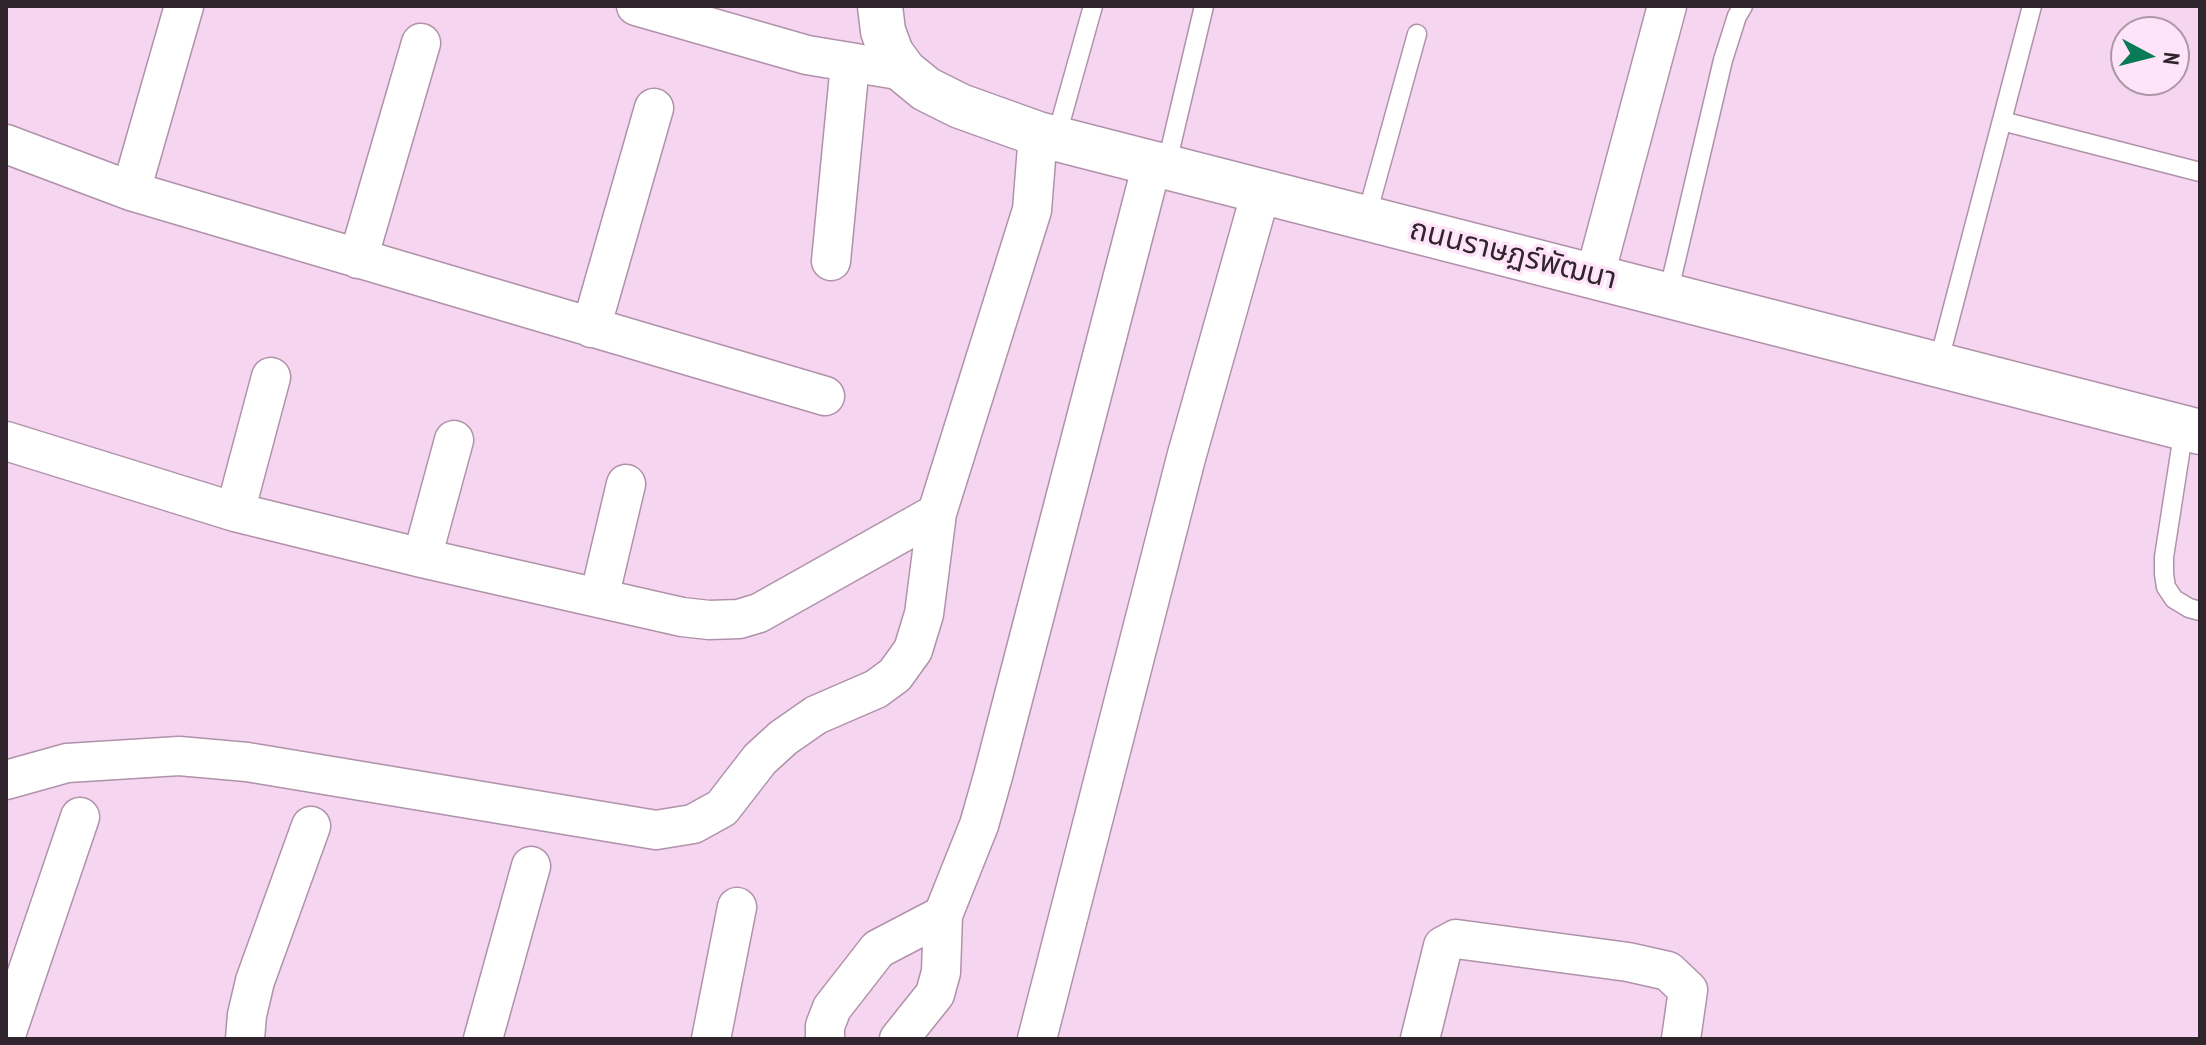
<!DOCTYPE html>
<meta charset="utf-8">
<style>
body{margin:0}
#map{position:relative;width:2206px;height:1045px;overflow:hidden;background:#f5d5ef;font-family:"PT Sans Narrow",sans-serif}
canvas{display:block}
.frame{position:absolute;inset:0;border:8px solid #30242d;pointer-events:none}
.north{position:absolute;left:2110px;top:16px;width:80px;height:80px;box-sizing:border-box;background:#ffe4f9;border:2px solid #ac97a7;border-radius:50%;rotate:97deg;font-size:22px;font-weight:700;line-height:32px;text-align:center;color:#30242d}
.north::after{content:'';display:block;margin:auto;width:28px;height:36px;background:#097a56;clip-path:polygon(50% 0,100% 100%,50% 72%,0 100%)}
</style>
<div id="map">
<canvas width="2206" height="1045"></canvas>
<div class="frame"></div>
<div class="north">N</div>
</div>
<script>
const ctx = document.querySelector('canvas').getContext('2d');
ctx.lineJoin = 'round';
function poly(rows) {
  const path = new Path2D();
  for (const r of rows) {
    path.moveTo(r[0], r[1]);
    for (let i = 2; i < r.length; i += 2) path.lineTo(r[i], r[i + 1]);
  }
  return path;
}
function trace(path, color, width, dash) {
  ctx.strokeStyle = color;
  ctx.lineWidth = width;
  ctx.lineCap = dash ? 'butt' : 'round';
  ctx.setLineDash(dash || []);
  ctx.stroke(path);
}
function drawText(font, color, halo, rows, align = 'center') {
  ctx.font = font + ' "PT Sans Narrow","Noto Sans Thai",sans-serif';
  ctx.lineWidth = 7;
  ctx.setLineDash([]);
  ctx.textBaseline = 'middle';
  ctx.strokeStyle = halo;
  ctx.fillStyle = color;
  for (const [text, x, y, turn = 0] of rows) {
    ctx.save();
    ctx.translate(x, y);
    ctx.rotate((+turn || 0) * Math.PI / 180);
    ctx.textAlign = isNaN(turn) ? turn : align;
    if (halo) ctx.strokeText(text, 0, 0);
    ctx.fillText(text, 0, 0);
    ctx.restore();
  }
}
const service = poly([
 [2002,121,2200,172],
 [1056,138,1093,6],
 [1166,167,1204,6],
 [1366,218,1417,34],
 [1668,294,1723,60,1737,16,1743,6],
 [1938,364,2032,6],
 [2184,428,2164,557,2164,574,2166,587,2174,599,2189,608,2200,611]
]);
const minor = poly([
 [636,6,807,55,904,71],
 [6,144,131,191,825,396],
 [131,191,184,6],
 [358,259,421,43],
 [831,261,850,64],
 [1595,275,1667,6],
 [591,328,654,108],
 [6,441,235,512,422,558,682,617,709,620,739,619,759,613,937,513],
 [235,512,271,377],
 [422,558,454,440],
 [599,598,626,484],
 [6,780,67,763,179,756,247,762,656,830,693,824,722,808,760,759,783,738,816,715,876,689,895,675,913,650,924,614,937,513,1032,210,1038,134],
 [6,1035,80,817],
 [245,1039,247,1015,255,981,311,826],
 [483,1039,531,866],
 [711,1039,737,907],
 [825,1039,825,1026,832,1008,878,949,943,915],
 [899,1039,935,994,941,972,943,915,979,825,993,776,1152,164],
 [1037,1039,1186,458,1261,192],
 [1420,1039,1443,946,1456,939,1628,962,1668,971,1688,990,1681,1039]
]);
const tertiary = poly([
 [880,6,883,31,891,53,904,71,926,89,960,106,1038,134,2200,432]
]);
trace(service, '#b092aa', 21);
trace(minor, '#b092aa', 41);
trace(tertiary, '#b092aa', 47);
trace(service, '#fff', 18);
trace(minor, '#fff', 38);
trace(tertiary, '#fff', 44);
drawText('30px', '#30242d', '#ffe4f9', [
 ["ถนนราษฏร์พัฒนา",1513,255,14]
]);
</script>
